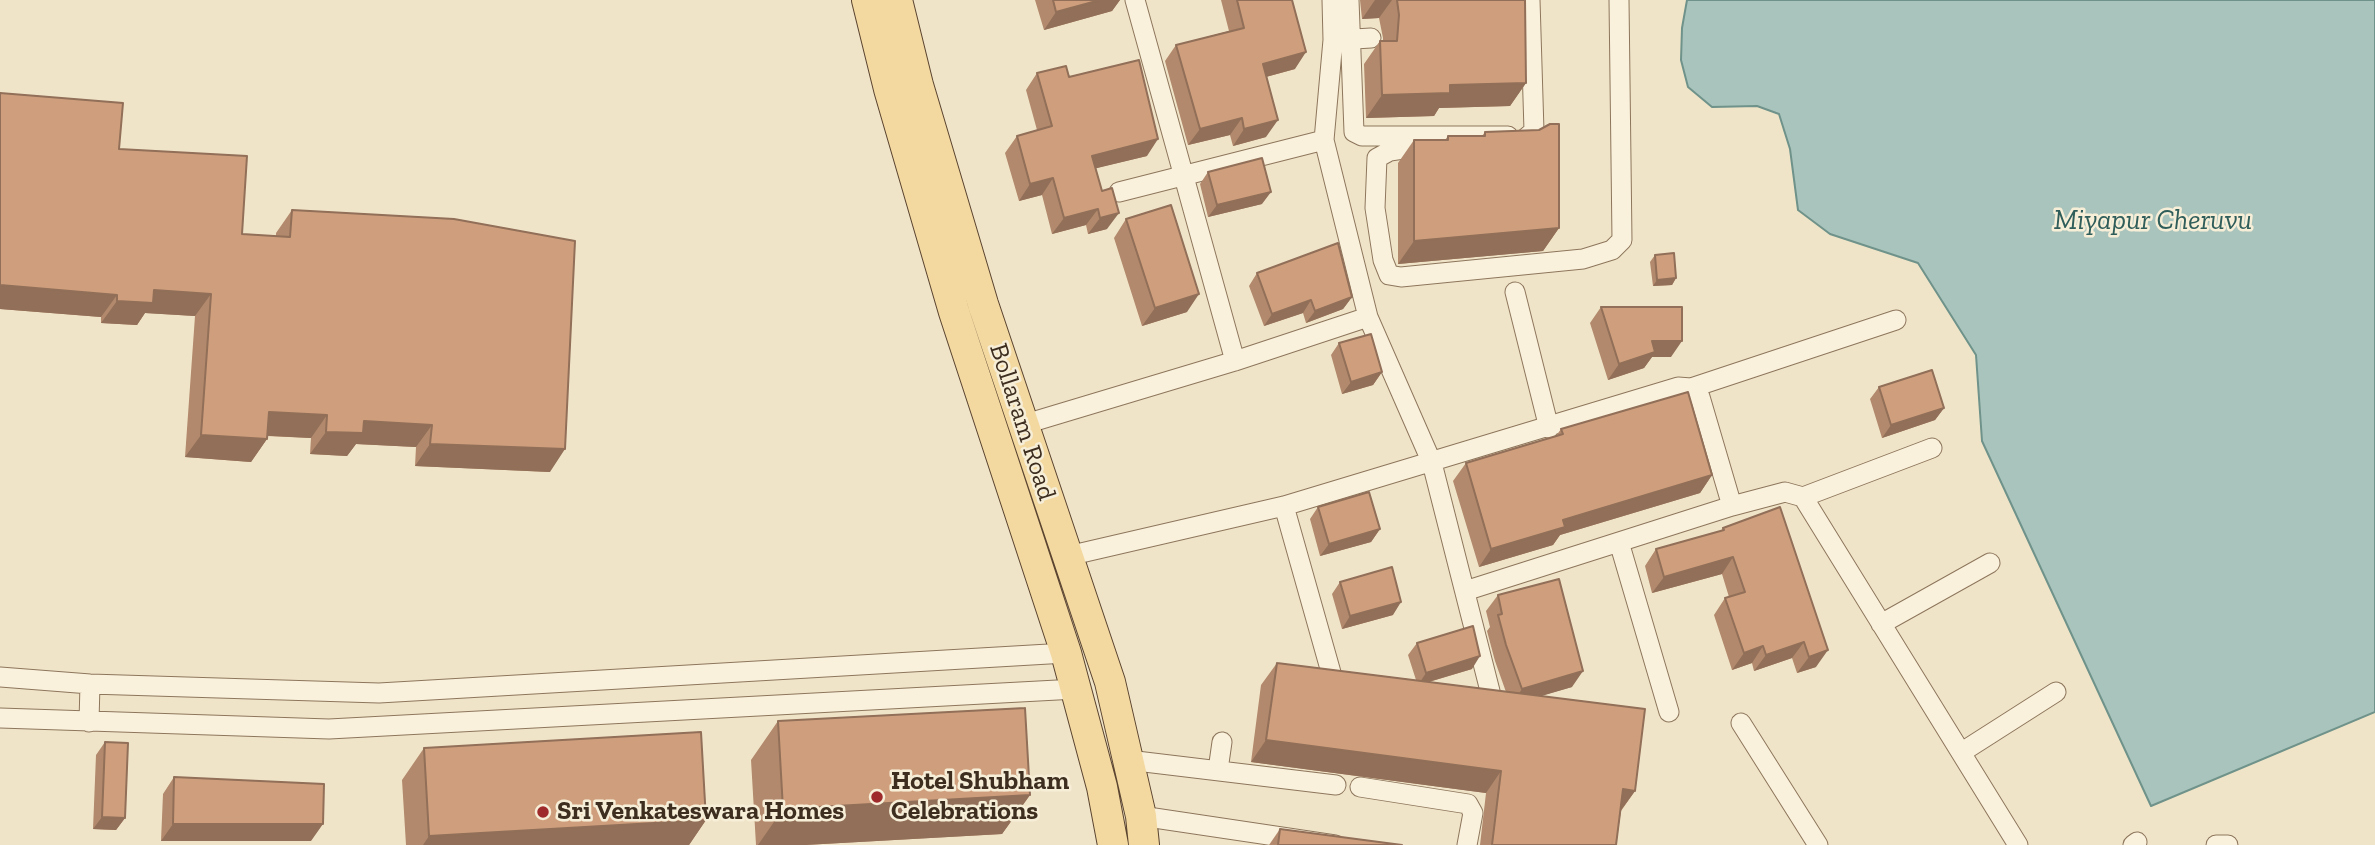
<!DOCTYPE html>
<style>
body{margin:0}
canvas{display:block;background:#f0e4c8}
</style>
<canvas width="2375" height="845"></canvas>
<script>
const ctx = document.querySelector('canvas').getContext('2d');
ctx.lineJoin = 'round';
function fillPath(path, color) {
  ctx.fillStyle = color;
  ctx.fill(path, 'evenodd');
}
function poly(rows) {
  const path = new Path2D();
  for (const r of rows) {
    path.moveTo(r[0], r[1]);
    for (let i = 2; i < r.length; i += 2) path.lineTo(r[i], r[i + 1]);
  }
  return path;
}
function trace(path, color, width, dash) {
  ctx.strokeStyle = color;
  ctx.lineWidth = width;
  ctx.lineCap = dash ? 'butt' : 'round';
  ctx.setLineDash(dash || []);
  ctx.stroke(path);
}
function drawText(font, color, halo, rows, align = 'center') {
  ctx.font = font + ' "Zilla Slab",serif';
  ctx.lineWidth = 5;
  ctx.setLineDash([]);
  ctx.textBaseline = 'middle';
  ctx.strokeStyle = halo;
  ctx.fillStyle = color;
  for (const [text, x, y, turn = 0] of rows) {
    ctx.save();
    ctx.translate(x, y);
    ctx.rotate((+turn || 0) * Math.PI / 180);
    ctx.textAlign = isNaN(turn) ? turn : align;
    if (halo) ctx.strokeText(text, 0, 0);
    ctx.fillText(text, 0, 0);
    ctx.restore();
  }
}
const water = poly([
 [1687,0,2375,0,2375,712,2151,806,1982,441,1976,355,1918,263,1830,234,1798,210,1790,149,1779,114,1757,106,1712,107,1688,87,1681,60,1682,28,1687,0]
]);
fillPath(water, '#a9c4bc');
trace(water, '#6f938a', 2);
const minor = poly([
 [1135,0,1235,361],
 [1332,0,1333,40,1324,140,1368,317,1432,463,1490,691],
 [1349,0,1354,132,1362,136,1508,136],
 [1338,40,1371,38],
 [1511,141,1522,141,1534,131,1530,0],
 [1436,144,1390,151,1377,158,1375,208,1383,260,1389,275,1401,277,1583,259,1612,250,1622,240,1619,0],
 [1119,192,1324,140],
 [1515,292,1549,428],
 [1691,388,1700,397,1732,506],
 [1022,425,1235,361,1368,317],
 [1803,497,1932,448],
 [1284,506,1332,676],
 [1619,542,1669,712],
 [1068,556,1284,506,1678,387,1691,388,1896,320],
 [1465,591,1732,506,1785,492,1803,497,2018,845],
 [1881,624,1990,563],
 [0,677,90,684,379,693,1066,653],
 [0,718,329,729,1076,689],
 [89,722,90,684],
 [1741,723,1818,845],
 [1962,752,2056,692],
 [1128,760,1336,785],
 [1218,770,1222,742],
 [1360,787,1468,804,1473,813,1467,845],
 [1141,816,1335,845],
 [2133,845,2137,842],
 [2216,845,2228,845]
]);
const primary = poly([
 [867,0,889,89,954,312,1066,653,1102,787,1113,845],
 [897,0,918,85,983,304,1110,682,1141,816,1144,845]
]);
trace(minor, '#8d765c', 21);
trace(primary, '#5b4430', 32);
trace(minor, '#faf1dc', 19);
trace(primary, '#f3d9a0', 30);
fillPath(poly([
 [1035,0,1120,0,1112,11,1044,30],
 [1221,0,1292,0,1295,69,1266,77,1266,137,1233,146,1230,135,1188,145,1165,61,1176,45,1229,31],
 [1360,0,1525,0,1526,83,1510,106,1439,108,1434,116,1366,118,1364,64,1380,41,1383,41,1383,38,1379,18,1362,19],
 [1037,73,1069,77,1147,156,1096,168,1107,229,1088,234,1086,225,1052,234,1042,195,1019,201,1005,153,1017,136,1037,130,1026,90],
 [0,93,119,149,242,234,276,236,276,233,292,210,550,472,415,466,416,447,356,444,347,456,310,454,311,438,267,436,267,439,251,462,185,457,195,316,145,313,137,325,101,323,101,317,0,309],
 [1485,132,1559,228,1543,251,1398,264,1398,163,1414,140,1445,140,1448,136,1482,136],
 [1208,172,1262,204,1208,217,1200,184],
 [1126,219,1187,312,1142,326,1114,238],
 [1655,255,1676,278,1672,285,1653,286,1650,262],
 [1257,273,1352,297,1343,309,1306,323,1303,313,1264,326,1249,286],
 [1601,307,1671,357,1652,357,1644,368,1608,380,1590,323],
 [1339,343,1382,372,1373,385,1342,394,1331,355],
 [1879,387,1944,408,1935,420,1882,438,1870,399],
 [1561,429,1712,475,1700,493,1560,535,1553,545,1479,567,1453,481,1466,463,1556,436],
 [1318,507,1380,529,1371,542,1320,556,1310,519],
 [1780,507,1816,667,1797,673,1792,658,1754,671,1752,663,1732,670,1714,615,1725,598,1729,597,1722,574,1652,593,1645,566,1656,549,1721,531,1723,528],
 [1340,582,1393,615,1342,629,1332,594],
 [1498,595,1572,687,1540,696,1635,791,1621,811,1616,845,1480,845,1486,793,1251,762,1261,685,1277,663,1416,680,1408,655,1417,643,1472,669,1429,682,1506,692,1495,661,1487,631,1490,627,1486,611],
 [778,721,1030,795,1002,834,805,845,756,845,751,760],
 [105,742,125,818,116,830,93,829,96,755],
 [424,748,706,820,689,845,406,845,402,780],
 [174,777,311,841,161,841,163,794],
 [1280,829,1402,845,1269,845]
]), '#b2896c');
fillPath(poly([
 [1100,0,1120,0,1112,11,1044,30,1056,12],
 [1375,0,1392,0,1379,18,1362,19],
 [1306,52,1295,69,1251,81,1263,64],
 [1526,83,1510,106,1439,108,1434,116,1366,118,1382,95,1450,85],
 [1242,118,1230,135,1188,145,1200,129],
 [1278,120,1266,137,1233,146,1244,129],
 [1158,139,1147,156,1081,172,1092,156],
 [1053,178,1042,195,1019,201,1030,184],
 [1271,192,1262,204,1208,217,1217,205],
 [1098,209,1086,225,1052,234,1064,218],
 [1119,213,1107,229,1088,234,1100,218],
 [1559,228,1543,251,1398,264,1414,241],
 [1676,278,1672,285,1653,286,1657,280],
 [0,285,117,295,101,317,0,309],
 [154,290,211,294,195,316,145,313,137,325,101,323,117,301],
 [1199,294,1187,312,1142,326,1155,308],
 [1352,297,1343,309,1306,323,1315,311],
 [1311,300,1303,313,1264,326,1272,314],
 [1652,341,1682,341,1671,357,1652,357,1644,368,1608,380,1619,364],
 [1382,372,1373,385,1342,394,1351,382],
 [1944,408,1935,420,1882,438,1891,425],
 [269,412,327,415,311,438,253,435],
 [364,421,432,425,416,447,356,444,347,456,310,454,326,432],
 [201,435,267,439,251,462,185,457],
 [430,444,565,449,550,472,415,466],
 [1712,475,1700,493,1560,535,1553,545,1479,567,1491,549,1563,520],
 [1380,529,1371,542,1320,556,1329,544],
 [1733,557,1722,574,1652,593,1664,577],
 [1401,602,1393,615,1342,629,1350,616],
 [1804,642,1792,658,1754,671,1766,655],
 [1763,646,1752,663,1732,670,1744,653],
 [1828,650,1816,667,1797,673,1809,657],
 [1480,656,1472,669,1418,685,1426,673],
 [1583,671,1572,687,1511,705,1522,689],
 [1266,740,1501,771,1486,793,1251,762],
 [1623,789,1635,791,1619,813],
 [1030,795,1002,834,805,845,758,845,783,809],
 [102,817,125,818,116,830,93,829],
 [706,820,689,845,423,845,429,836],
 [173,824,323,824,311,841,161,841]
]), '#916f58');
const building = poly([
 [1053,0,1100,0,1056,12,1053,0],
 [1237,0,1292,0,1306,52,1263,64,1278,120,1244,129,1242,118,1200,129,1176,45,1244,28,1237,0],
 [1397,0,1525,0,1526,83,1450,85,1450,93,1382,95,1380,41,1397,41,1399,15,1397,0],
 [1139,60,1158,139,1092,156,1102,191,1112,188,1119,213,1100,218,1098,209,1064,218,1053,178,1030,184,1017,136,1052,126,1037,73,1066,66,1069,77,1139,60],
 [0,93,123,103,119,149,247,156,242,234,290,237,292,210,454,219,575,241,565,449,430,444,432,425,364,421,363,433,326,432,327,415,269,412,267,439,201,435,211,294,154,290,153,303,117,301,117,295,0,285,0,93],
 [1550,124,1559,124,1559,228,1414,241,1414,140,1448,140,1448,136,1485,136,1485,132,1539,130,1550,124],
 [1262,158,1271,192,1217,205,1208,172,1262,158],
 [1171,205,1199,294,1155,308,1126,219,1171,205],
 [1338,243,1352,297,1315,311,1311,300,1272,314,1257,273,1338,243],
 [1674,253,1676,278,1657,280,1655,255,1674,253],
 [1601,307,1682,307,1682,341,1652,341,1655,352,1619,364,1601,307],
 [1371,334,1382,372,1351,382,1339,343,1371,334],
 [1932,370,1944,408,1891,425,1879,387,1932,370],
 [1688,392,1712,475,1563,520,1565,527,1491,549,1466,463,1563,434,1561,429,1688,392],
 [1369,492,1380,529,1329,544,1318,507,1369,492],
 [1780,507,1828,650,1809,657,1804,642,1766,655,1763,646,1744,653,1725,598,1745,592,1733,557,1664,577,1656,549,1724,530,1723,528,1780,507],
 [1392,567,1401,602,1350,616,1340,582,1392,567],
 [1559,579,1583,671,1522,689,1506,645,1498,615,1502,614,1498,595,1559,579],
 [1473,626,1480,656,1426,673,1417,643,1473,626],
 [1277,663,1645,709,1635,791,1623,789,1616,845,1492,845,1501,771,1266,740,1277,663],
 [1025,708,1030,795,783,809,778,721,1025,708],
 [701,732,706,820,429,836,424,748,701,732],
 [105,742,128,743,125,818,102,817,105,742],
 [174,777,324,784,323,824,173,824,174,777],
 [1280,829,1402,845,1278,845,1280,829]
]);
fillPath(building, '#cf9f7d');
trace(building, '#916f58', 2);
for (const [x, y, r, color] of [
 [877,797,7,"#9e2a2b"],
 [543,812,7,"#9e2a2b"]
]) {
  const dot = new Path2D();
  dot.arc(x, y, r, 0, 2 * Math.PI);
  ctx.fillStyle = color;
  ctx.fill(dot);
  trace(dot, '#f7eed8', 2.5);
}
drawText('26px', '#3d2e20', '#f7eed8', [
 ["Bollaram Road",1022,422,72]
]);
drawText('bold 26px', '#3d2e20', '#f7eed8', [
 ["Hotel Shubham",891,782],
 ["Celebrations",891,812],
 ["Sri Venkateswara Homes",557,812]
], 'left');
drawText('italic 28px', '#2f5d5a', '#f7eed8', [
 ["Miyapur Cheruvu",2153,221]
]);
</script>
